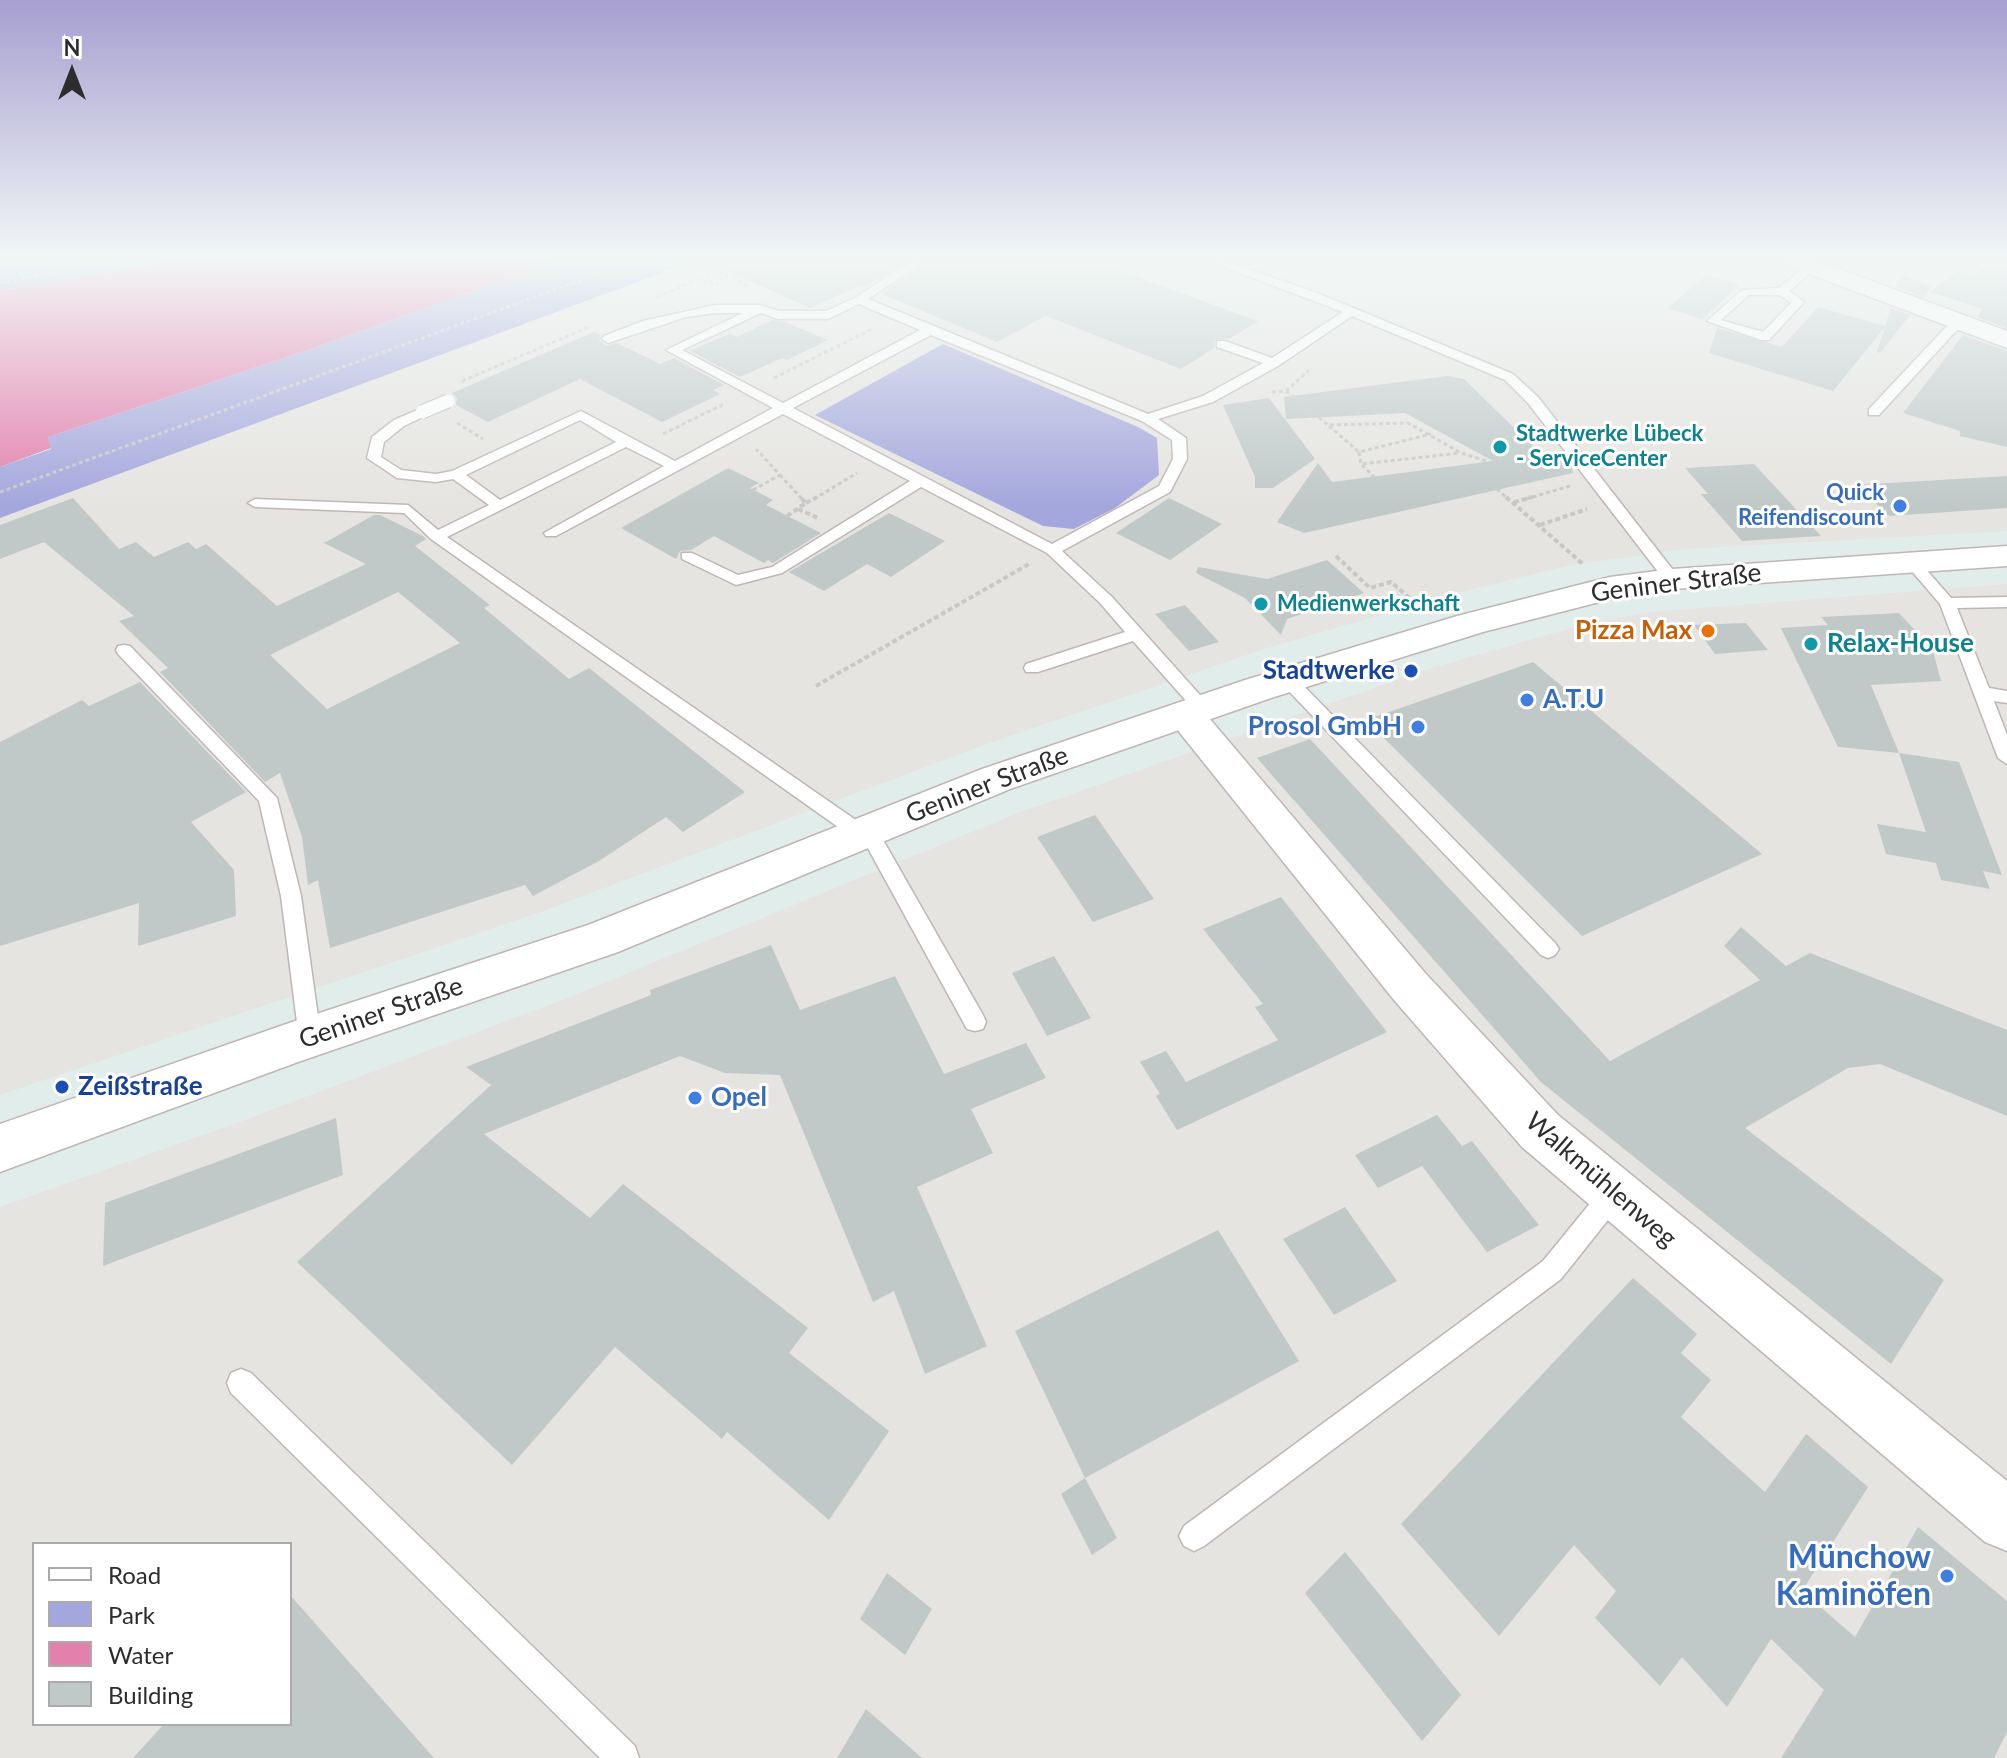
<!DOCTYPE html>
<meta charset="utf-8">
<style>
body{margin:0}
#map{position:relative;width:2007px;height:1758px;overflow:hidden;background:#e1edeb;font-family:Lato,sans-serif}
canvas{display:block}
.legend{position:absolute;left:32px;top:1542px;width:260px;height:184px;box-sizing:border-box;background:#fff;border:2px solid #ababab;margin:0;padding:10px 14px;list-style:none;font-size:24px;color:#2d2d2d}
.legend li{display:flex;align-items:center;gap:16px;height:40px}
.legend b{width:40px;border:2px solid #ababab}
.north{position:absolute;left:32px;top:32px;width:80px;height:80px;-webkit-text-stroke:6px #fff;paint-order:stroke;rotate:0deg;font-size:22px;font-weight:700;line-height:32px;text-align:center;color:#2d2d2d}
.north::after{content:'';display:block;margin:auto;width:28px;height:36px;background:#2d2d2d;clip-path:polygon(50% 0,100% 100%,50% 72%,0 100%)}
</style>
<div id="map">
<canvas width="2007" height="1758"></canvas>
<ul class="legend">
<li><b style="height:10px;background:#fff"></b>Road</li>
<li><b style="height:22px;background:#a4a7dd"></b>Park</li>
<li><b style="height:22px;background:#e380ac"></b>Water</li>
<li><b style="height:22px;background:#c0c9c8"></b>Building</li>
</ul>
<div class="north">N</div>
</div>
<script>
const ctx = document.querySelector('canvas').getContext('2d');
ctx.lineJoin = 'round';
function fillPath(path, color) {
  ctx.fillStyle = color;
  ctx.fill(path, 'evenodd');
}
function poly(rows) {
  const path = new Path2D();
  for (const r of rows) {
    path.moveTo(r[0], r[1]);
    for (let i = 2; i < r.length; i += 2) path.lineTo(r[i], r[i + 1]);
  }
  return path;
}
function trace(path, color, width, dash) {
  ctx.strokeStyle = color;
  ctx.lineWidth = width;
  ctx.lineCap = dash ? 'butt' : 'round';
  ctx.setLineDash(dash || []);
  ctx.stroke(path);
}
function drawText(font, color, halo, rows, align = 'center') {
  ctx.font = font + ' Lato,sans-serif';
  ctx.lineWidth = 6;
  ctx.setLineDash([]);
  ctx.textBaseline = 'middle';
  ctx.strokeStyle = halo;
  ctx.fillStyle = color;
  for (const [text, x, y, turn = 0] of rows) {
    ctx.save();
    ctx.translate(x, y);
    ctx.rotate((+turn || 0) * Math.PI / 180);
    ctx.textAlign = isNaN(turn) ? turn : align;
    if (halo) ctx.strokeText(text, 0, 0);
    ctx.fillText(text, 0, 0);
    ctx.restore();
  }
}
fillPath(poly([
 [697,260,2007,260,2007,531,1685,549,1571,565,1453,594,1264,649,984,745,538,913,0,1095,0,518],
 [2007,584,2007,1758,0,1758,0,1207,234,1124,562,1000,1018,813,1425,670,1578,626,1650,612],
 [34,1544,290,1544,290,1724,34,1724]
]), '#e6e4e1');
fillPath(poly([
 [0,260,178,260,0,291],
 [561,260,697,260,0,518,0,467,51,449,48,437,308,350],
 [943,344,1138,427,1157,438,1159,475,1115,508,1074,529,1043,526,815,415]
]), '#a4a7dd');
fillPath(poly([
 [178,260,561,260,308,350,48,437,51,448,0,467,0,291]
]), '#e380ac');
fillPath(poly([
 [703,260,907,260,866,287,861,285,810,308],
 [929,260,1090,260,1258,321,1229,339,1215,339,1214,348,1181,369,1046,316,997,342,882,294],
 [1998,260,2007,260,2007,328,1977,317,1983,309,1930,292,1959,271,1972,276],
 [1706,275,1739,285,1702,319,1668,308],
 [1901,275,1932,286,1923,297,1897,287],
 [1818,307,1885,326,1891,308,1910,315,1880,353,1877,352,1885,327,1833,391,1709,353,1717,328,1782,347],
 [772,320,785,322,828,340,787,360,782,358,740,377,690,351,729,334,737,337],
 [594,332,601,335,599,340,606,346,617,343,660,364,674,358,724,385,713,390,720,394,662,422,580,379,488,422,456,405,457,398,452,393],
 [1963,335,2007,351,2007,447,1960,436,1960,431,1903,413],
 [1447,376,1464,379,1542,455,1562,453,1571,464,1573,473,1304,533,1277,522,1318,463,1332,482,1493,461,1405,413,1286,419,1284,397],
 [1269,398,1315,459,1273,488,1255,488,1255,477,1223,405],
 [1754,464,1821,536,1742,541,1701,494,1708,494,1685,468],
 [728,468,759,483,750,488,773,500,766,505,821,533,773,563,768,560,764,563,714,536,691,550,680,551,676,559,621,528],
 [2007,476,2007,508,1889,516,1856,485],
 [73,498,119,549,136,542,154,557,188,542,196,549,206,544,277,606,366,564,324,543,374,515,380,515,423,536,426,539,415,546,490,605,484,608,569,679,589,668,745,792,683,832,666,817,599,861,533,896,525,885,330,948,318,880,308,885,302,837,280,773,265,782,160,672,168,668,119,621,134,616,44,542,0,559,0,525],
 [398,592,460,643,327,709,270,655],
 [1169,498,1222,524,1170,560,1116,533],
 [889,513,945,541,891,577,867,564,824,591,789,572],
 [1327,560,1364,593,1287,619,1281,635,1245,598,1196,573,1198,567,1267,579],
 [1185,605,1219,642,1189,651,1155,614],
 [1899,613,1924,640,1930,640,1941,681,1871,685,1899,753,1838,747,1781,628,1828,625,1821,617],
 [1746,623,1768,650,1715,654,1694,625],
 [1533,662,1632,745,1762,854,1582,936,1366,720],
 [140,682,246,792,191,822,234,870,236,916,138,946,139,903,0,946,0,742,82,700,89,706],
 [1310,739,1610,1061,1760,980,1724,946,1741,927,1786,966,1810,953,2007,1030,2007,1116,1880,1064,1848,1068,1745,1128,1944,1280,1891,1364,1541,1082,1257,758],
 [1899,753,1959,762,2002,875,1983,871,1990,889,1941,880,1936,863,1886,854,1877,824,1926,832],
 [1095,815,1154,899,1093,922,1037,837],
 [1281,897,1387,1032,1177,1130,1156,1096,1160,1094,1140,1062,1166,1051,1186,1082,1278,1040,1255,1007,1263,1004,1203,929],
 [771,945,800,1010,895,976,944,1074,1026,1043,1046,1078,971,1109,993,1153,917,1187,987,1346,925,1374,894,1291,873,1302,780,1075,725,1073,680,1056,484,1134,590,1218,623,1184,808,1328,789,1353,889,1431,829,1520,727,1432,722,1439,615,1347,512,1465,297,1262,491,1085,466,1067,651,995,650,990],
 [1054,956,1091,1018,1047,1036,1012,973],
 [1437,1115,1462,1146,1472,1141,1539,1225,1487,1252,1422,1166,1378,1188,1355,1155],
 [336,1118,343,1175,103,1266,105,1203],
 [1345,1207,1397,1281,1334,1315,1283,1239],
 [1218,1230,1299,1361,1085,1478,1015,1331],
 [1633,1278,1697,1334,1681,1353,1711,1380,1681,1417,1765,1492,1806,1434,1868,1487,1802,1591,1855,1637,1918,1527,2007,1601,2007,1732,1994,1758,1781,1758,1824,1690,1771,1639,1727,1707,1682,1657,1660,1686,1595,1618,1616,1591,1574,1545,1499,1636,1401,1524],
 [1085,1478,1117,1538,1092,1555,1061,1494],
 [1345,1552,1461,1695,1422,1741,1305,1593],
 [887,1573,932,1609,905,1655,860,1619],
 [290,1595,434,1758,133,1758,164,1724,290,1724],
 [866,1709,922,1758,837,1758]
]), '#c0c9c8');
const service = poly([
 [913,260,926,260,868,299,1148,414,1203,396,1263,363,1217,347,1217,341,1225,341,1272,358,1343,312,1206,260,1222,260,1317,293,1513,374,1538,397,1680,579,1678,582,1666,582,1528,403,1505,380,1352,316,1278,366,1213,402,1158,419,1186,438,1187,459,1170,492,1062,551,1112,597,1208,704,1211,708,1208,712,1202,714,1196,712,1133,641,1038,672,1026,672,1024,668,1026,664,1125,632,1100,603,1047,553,921,487,782,573,736,585,682,559,682,553,692,553,738,575,772,567,910,481,783,414,556,536,546,536,544,533,664,466,626,447,447,537,863,825,875,826,983,1015,986,1022,983,1029,975,1031,967,1029,864,841,855,839,431,539,404,513,255,507,248,503,255,499,408,505,438,530,489,505,453,479,436,482,397,478,367,458,372,437,394,420,422,408,429,412,427,415,404,426,384,442,381,457,401,470,436,474,452,471,581,411,675,461,773,408,666,350,743,313,715,313,686,317,608,343,602,339,604,336,643,321,715,305,760,305,779,311,826,311,855,298,913,260],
 [859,304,920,330,783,403,682,350,761,313,778,319,828,319,859,304],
 [931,335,1142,421,1172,440,1173,459,1159,486,1052,544,793,408,931,335],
 [580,420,616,442,500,500,466,475,580,420],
 [1807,265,1817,267,1789,291,1804,302,1769,340,1761,340,1707,321,1742,290,1779,288,1807,265],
 [1749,295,1780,295,1791,303,1763,332,1721,320,1749,295],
 [1958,320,1968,323,1955,332,1879,415,1869,415,1869,409,1947,326,1958,320],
 [1912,557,1917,559,1951,598,2007,597,2007,607,1957,608,1989,688,2007,691,2007,703,1994,701,2007,735,2007,764,1998,758,1940,604,1904,562,1912,557],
 [124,645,130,646,277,798,301,896,321,1038,318,1045,310,1048,302,1045,299,1038,281,896,259,801,118,654,116,650,118,646,124,645],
 [1288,674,1294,676,1555,943,1559,949,1555,955,1548,958,1541,955,1282,684,1279,680,1282,676,1288,674],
 [1614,1181,1623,1185,1626,1193,1623,1201,1561,1279,1204,1546,1194,1551,1184,1546,1179,1536,1184,1526,1543,1261,1605,1185,1614,1181],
 [241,1369,251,1373,635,1746,639,1758,600,1758,231,1393,227,1383,231,1373,241,1369]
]);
const minor = poly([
 [1782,260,1815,260,2007,331,2007,348,1785,265,1782,260],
 [1185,701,1198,705,1426,974,1558,1115,2007,1481,2007,1551,1985,1542,1522,1147,1394,1000,1172,723,1167,714,1172,705,1185,701]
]);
const secondary = poly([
 [2007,546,2007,566,1672,589,1611,599,1483,632,1271,698,1010,789,618,952,298,1062,0,1172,0,1124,292,1022,588,925,982,769,1245,680,1457,616,1610,577,1672,569,2007,546]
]);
trace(service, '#bfb6b4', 3);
trace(minor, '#bfb6b4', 3);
trace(secondary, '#bfb6b4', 3);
trace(poly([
 [0,260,23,275,22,278],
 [699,278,717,271,748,286],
 [0,283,123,260],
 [657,297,698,279,718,284],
 [774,378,872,329],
 [462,381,589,327],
 [1286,391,1309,370],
 [1272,392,1286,391,1328,425,1408,423,1461,453,1490,462],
 [457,423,483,439],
 [1329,426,1359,452,1431,434],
 [663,434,726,403],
 [1359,452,1361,464,1460,453],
 [1362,465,1374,477],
 [780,475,802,499],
 [1497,489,1508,499],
 [753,490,780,475,756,449],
 [0,492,636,260],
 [814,499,857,473],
 [1526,499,1570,486]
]), '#c8c8c8', 3, [4, 3]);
trace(poly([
 [1506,497,1584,565],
 [1514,502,1533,497],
 [806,503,817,497],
 [798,509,818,518],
 [787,516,806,503,800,497],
 [1540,525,1587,509],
 [1336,556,1370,588,1391,582,1420,607],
 [816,686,1031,563]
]), '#c8c8c8', 4, [5, 3]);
fillPath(service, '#fff');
fillPath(minor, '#fff');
fillPath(secondary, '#fff');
const serviceBridge = poly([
 [422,412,448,401]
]);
trace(serviceBridge, '#bfb6b4', 15, []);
trace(serviceBridge, '#fff', 13);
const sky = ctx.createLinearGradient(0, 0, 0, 506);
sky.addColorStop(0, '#a69fd0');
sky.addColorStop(0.51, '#f2f7f6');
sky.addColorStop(1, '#f2f7f600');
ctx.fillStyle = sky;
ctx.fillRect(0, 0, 2007, 506);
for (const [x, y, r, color] of [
 [1500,447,8,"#0f9aa8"],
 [1900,506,8,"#3f7fe0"],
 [1261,604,8,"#0f9aa8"],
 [1708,631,8,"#e8710a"],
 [1811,644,8,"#0f9aa8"],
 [1411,671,8,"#1a4fb4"],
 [1527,700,8,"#3f7fe0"],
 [1418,727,8,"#3f7fe0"],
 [62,1087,8,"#1a4fb4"],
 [695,1098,8,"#3f7fe0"],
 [1947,1576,8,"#3f7fe0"]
]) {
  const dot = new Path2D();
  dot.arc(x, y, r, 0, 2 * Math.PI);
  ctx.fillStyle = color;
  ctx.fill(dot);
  trace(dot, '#fff', 3);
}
drawText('bold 22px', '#0d838f', '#fff', [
 ["Stadtwerke Lübeck",1516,434],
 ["- ServiceCenter",1516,459],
 ["Medienwerkschaft",1277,604]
], 'left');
drawText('bold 22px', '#366cbe', '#fff', [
 ["Quick",1884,493],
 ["Reifendiscount",1884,518]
], 'right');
drawText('26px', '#2d2d2d', '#fff', [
 ["Geniner Straße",1676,583,-7],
 ["Geniner Straße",987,785,-21],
 ["Geniner Straße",381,1013,-19],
 ["Walkmühlenweg",1601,1180,41]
]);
drawText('bold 26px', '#c56008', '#fff', [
 ["Pizza Max",1692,631]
], 'right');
drawText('bold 26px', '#0d838f', '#fff', [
 ["Relax-House",1827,644]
], 'left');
drawText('bold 26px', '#164399', '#fff', [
 ["Stadtwerke",1395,671],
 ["Zeißstraße",78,1087,"left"]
], 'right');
drawText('bold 26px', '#366cbe', '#fff', [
 ["A.T.U",1543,700],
 ["Prosol GmbH",1402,727,"right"],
 ["Opel",711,1098]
], 'left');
drawText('bold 32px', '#366cbe', '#fff', [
 ["Münchow",1931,1558],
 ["Kaminöfen",1931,1595]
], 'right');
</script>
